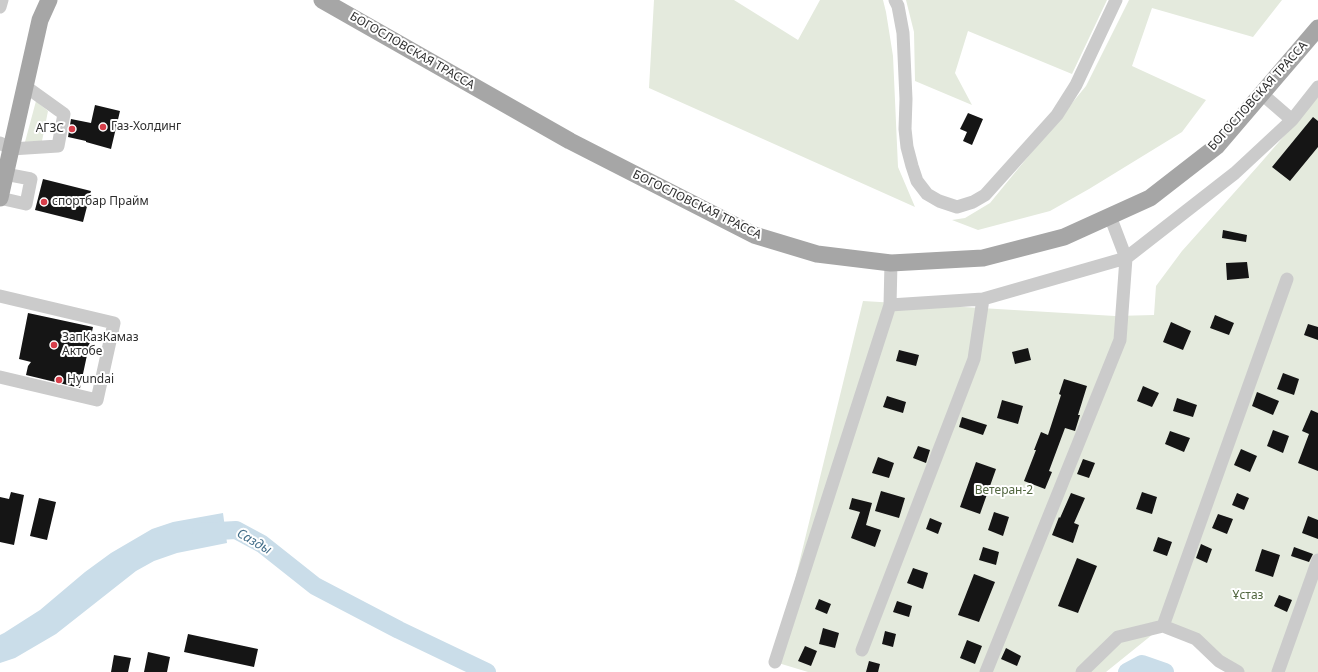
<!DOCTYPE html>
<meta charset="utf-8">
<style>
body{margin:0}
canvas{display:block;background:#fff}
</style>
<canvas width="1318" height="672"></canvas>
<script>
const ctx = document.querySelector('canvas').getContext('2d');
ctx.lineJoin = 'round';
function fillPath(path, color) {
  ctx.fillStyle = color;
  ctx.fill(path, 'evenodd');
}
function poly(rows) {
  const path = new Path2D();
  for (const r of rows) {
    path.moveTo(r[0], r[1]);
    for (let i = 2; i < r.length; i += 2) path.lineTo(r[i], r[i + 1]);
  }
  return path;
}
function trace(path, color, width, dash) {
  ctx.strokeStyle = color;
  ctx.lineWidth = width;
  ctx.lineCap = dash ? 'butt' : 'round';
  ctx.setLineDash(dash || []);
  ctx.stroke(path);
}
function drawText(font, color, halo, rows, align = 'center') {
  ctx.font = font + ' "Noto Sans",sans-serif';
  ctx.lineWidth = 4;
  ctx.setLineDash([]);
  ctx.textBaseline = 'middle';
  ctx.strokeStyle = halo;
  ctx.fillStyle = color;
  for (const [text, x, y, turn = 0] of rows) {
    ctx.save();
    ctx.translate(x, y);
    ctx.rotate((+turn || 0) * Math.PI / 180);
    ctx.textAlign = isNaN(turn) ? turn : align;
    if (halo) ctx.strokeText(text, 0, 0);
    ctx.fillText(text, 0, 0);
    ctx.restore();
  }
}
fillPath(poly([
 [654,0,734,0,798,40,820,0,883,0,886,12,893,56,898,167,915,207,649,88],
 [906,0,1107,0,1072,74,968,31,955,73,972,105,915,81,914,32],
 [1129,0,1282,0,1253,37,1152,8,1132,66,1206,100,1182,132,1089,189,1050,211,978,230,952,220,965,218,990,203,1086,86],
 [1318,97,1318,672,1238,672,1163,626,1106,672,808,672,775,662,863,301,1115,316,1154,315,1156,286,1182,251,1258,166],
 [36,101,48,111,42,141,25,142]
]), '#e4eadd');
fillPath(poly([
 [223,513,227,543,177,553,154,561,136,571,56,634,15,658,0,663,0,635,4,633,40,610,85,572,111,553,152,529,173,522]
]), '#cadde9');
trace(poly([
 [201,532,236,530,262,544,315,586,399,630,487,672],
 [1127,672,1142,664,1165,672]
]), '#cadde9', 18);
fillPath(poly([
 [95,105,120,111,111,149,86,142,86,141,68,137,71,119,91,123],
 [968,113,983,119,972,145,963,141,967,132,960,129],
 [1313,117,1318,121,1318,147,1290,181,1272,167],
 [43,179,91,191,83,222,35,210],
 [1223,230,1247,235,1246,242,1222,238],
 [1247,262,1249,278,1227,280,1226,263],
 [28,313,93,327,80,388,26,375,28,366,31,362,19,359],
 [1215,315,1234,323,1229,335,1210,328],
 [1171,322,1191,331,1183,350,1163,342],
 [1308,324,1318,327,1318,340,1304,335],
 [1028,348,1031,360,1015,364,1012,352],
 [899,350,919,355,916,366,896,361],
 [1283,373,1299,379,1294,395,1277,389],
 [1064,379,1087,386,1078,415,1080,415,1075,431,1065,428,1049,471,1052,472,1045,489,1024,481,1036,450,1034,450,1041,432,1048,435,1061,395,1059,394],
 [1143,386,1159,393,1152,407,1137,401],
 [1257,392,1279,401,1273,415,1252,406],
 [887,396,906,402,903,413,883,407],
 [1177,398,1197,405,1193,417,1173,411],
 [1002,400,1023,406,1018,424,997,418],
 [1311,410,1318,413,1318,471,1298,463,1309,434,1302,431],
 [962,417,987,425,983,435,959,427],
 [1273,430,1289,436,1283,453,1267,446],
 [1170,431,1190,438,1184,452,1165,444],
 [918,446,930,450,926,463,913,458],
 [1241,449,1257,456,1250,472,1234,465],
 [878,457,894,463,889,478,872,473],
 [1083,459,1095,463,1089,478,1077,474],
 [976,462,996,469,980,514,960,507],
 [881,491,905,498,899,518,875,511],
 [11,492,24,495,14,545,0,542,0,497,9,499],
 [1142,492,1157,497,1152,514,1136,509],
 [1071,493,1085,498,1074,523,1079,525,1073,543,1052,535,1059,517,1060,518],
 [1237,493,1249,498,1244,510,1232,505],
 [39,498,56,502,47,540,30,536],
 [852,498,872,503,866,525,881,530,875,547,851,538,860,512,849,509],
 [994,512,1009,517,1003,536,988,530],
 [1218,514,1233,519,1227,534,1212,528],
 [1308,516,1318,520,1318,539,1302,533],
 [930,518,942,523,938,534,926,529],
 [1158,537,1172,542,1167,556,1153,551],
 [1201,544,1212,549,1207,563,1196,558],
 [983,547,999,552,996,565,979,560],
 [1294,547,1313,554,1309,562,1291,556],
 [1262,549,1280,555,1273,577,1255,571],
 [1077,558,1097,566,1078,613,1058,606],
 [913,568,928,573,923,589,907,583],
 [974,574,995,582,979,622,958,615],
 [1279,595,1292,600,1287,612,1274,606],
 [819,599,831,604,827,614,815,609],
 [897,601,912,606,909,617,893,612],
 [823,628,839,633,835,648,819,644],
 [885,631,896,634,893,647,882,644],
 [188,634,258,649,254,667,184,652],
 [967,640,982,646,975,664,960,658],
 [805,646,817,651,811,666,798,661],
 [1006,648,1021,656,1017,666,1001,659],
 [148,652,170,657,167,672,144,672],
 [114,655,131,658,128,672,111,672],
 [869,661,880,664,878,672,866,672]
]), '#151515');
trace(poly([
 [895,0,898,6,903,33,906,99,905,129,907,147,912,166,917,181,927,194,939,201,957,207,973,202,985,195,1057,115,1076,85,1116,0],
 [0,7,2,0],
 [1292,120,1318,87],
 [0,143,11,149,58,146,64,114,25,86],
 [0,198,26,204,31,179,5,174],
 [0,296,114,323,97,400,0,377],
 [890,305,891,263],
 [1163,626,1287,279],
 [862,650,974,359,983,299,1126,258,1235,173,1292,120,1262,94],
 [775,662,890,305,983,299],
 [986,672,1120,340,1126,258,1110,216],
 [1082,672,1118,637,1163,626,1196,639,1219,661,1238,672],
 [1278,672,1318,560]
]), '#cbcbcb', 13);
trace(poly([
 [322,0,570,141,754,235,817,254,891,263,983,258,1064,237,1150,198,1217,146,1318,28],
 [0,198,40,20,49,0]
]), '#a6a6a6', 17);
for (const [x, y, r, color] of [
 [103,127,4,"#d73e4a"],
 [72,129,4,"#d73e4a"],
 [44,202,4,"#d73e4a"],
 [54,345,4,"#d73e4a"],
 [59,380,4,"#d73e4a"]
]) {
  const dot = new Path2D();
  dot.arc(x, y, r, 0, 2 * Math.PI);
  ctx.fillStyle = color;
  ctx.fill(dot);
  trace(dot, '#fff', 1.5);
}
drawText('12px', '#2e2e2e', '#fff', [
 ["БОГОСЛОВСКАЯ ТРАССА",412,51,30],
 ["БОГОСЛОВСКАЯ ТРАССА",1258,96,-48],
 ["БОГОСЛОВСКАЯ ТРАССА",697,205,26]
]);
drawText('12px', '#2e2e2e', '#fff', [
 ["Газ-Холдинг",111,127],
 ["АГЗС",64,129,"right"],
 ["спортбар Прайм",52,202],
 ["ЗапКазКамаз",62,338],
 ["Актобе",62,352],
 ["Hyundai",67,380]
], 'left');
drawText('12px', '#51663f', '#fff', [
 ["Ветеран-2",1004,491],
 ["Ұстаз",1248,596]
]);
drawText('italic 13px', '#436e89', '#fff', [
 ["Сазды",254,542,30]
]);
</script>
